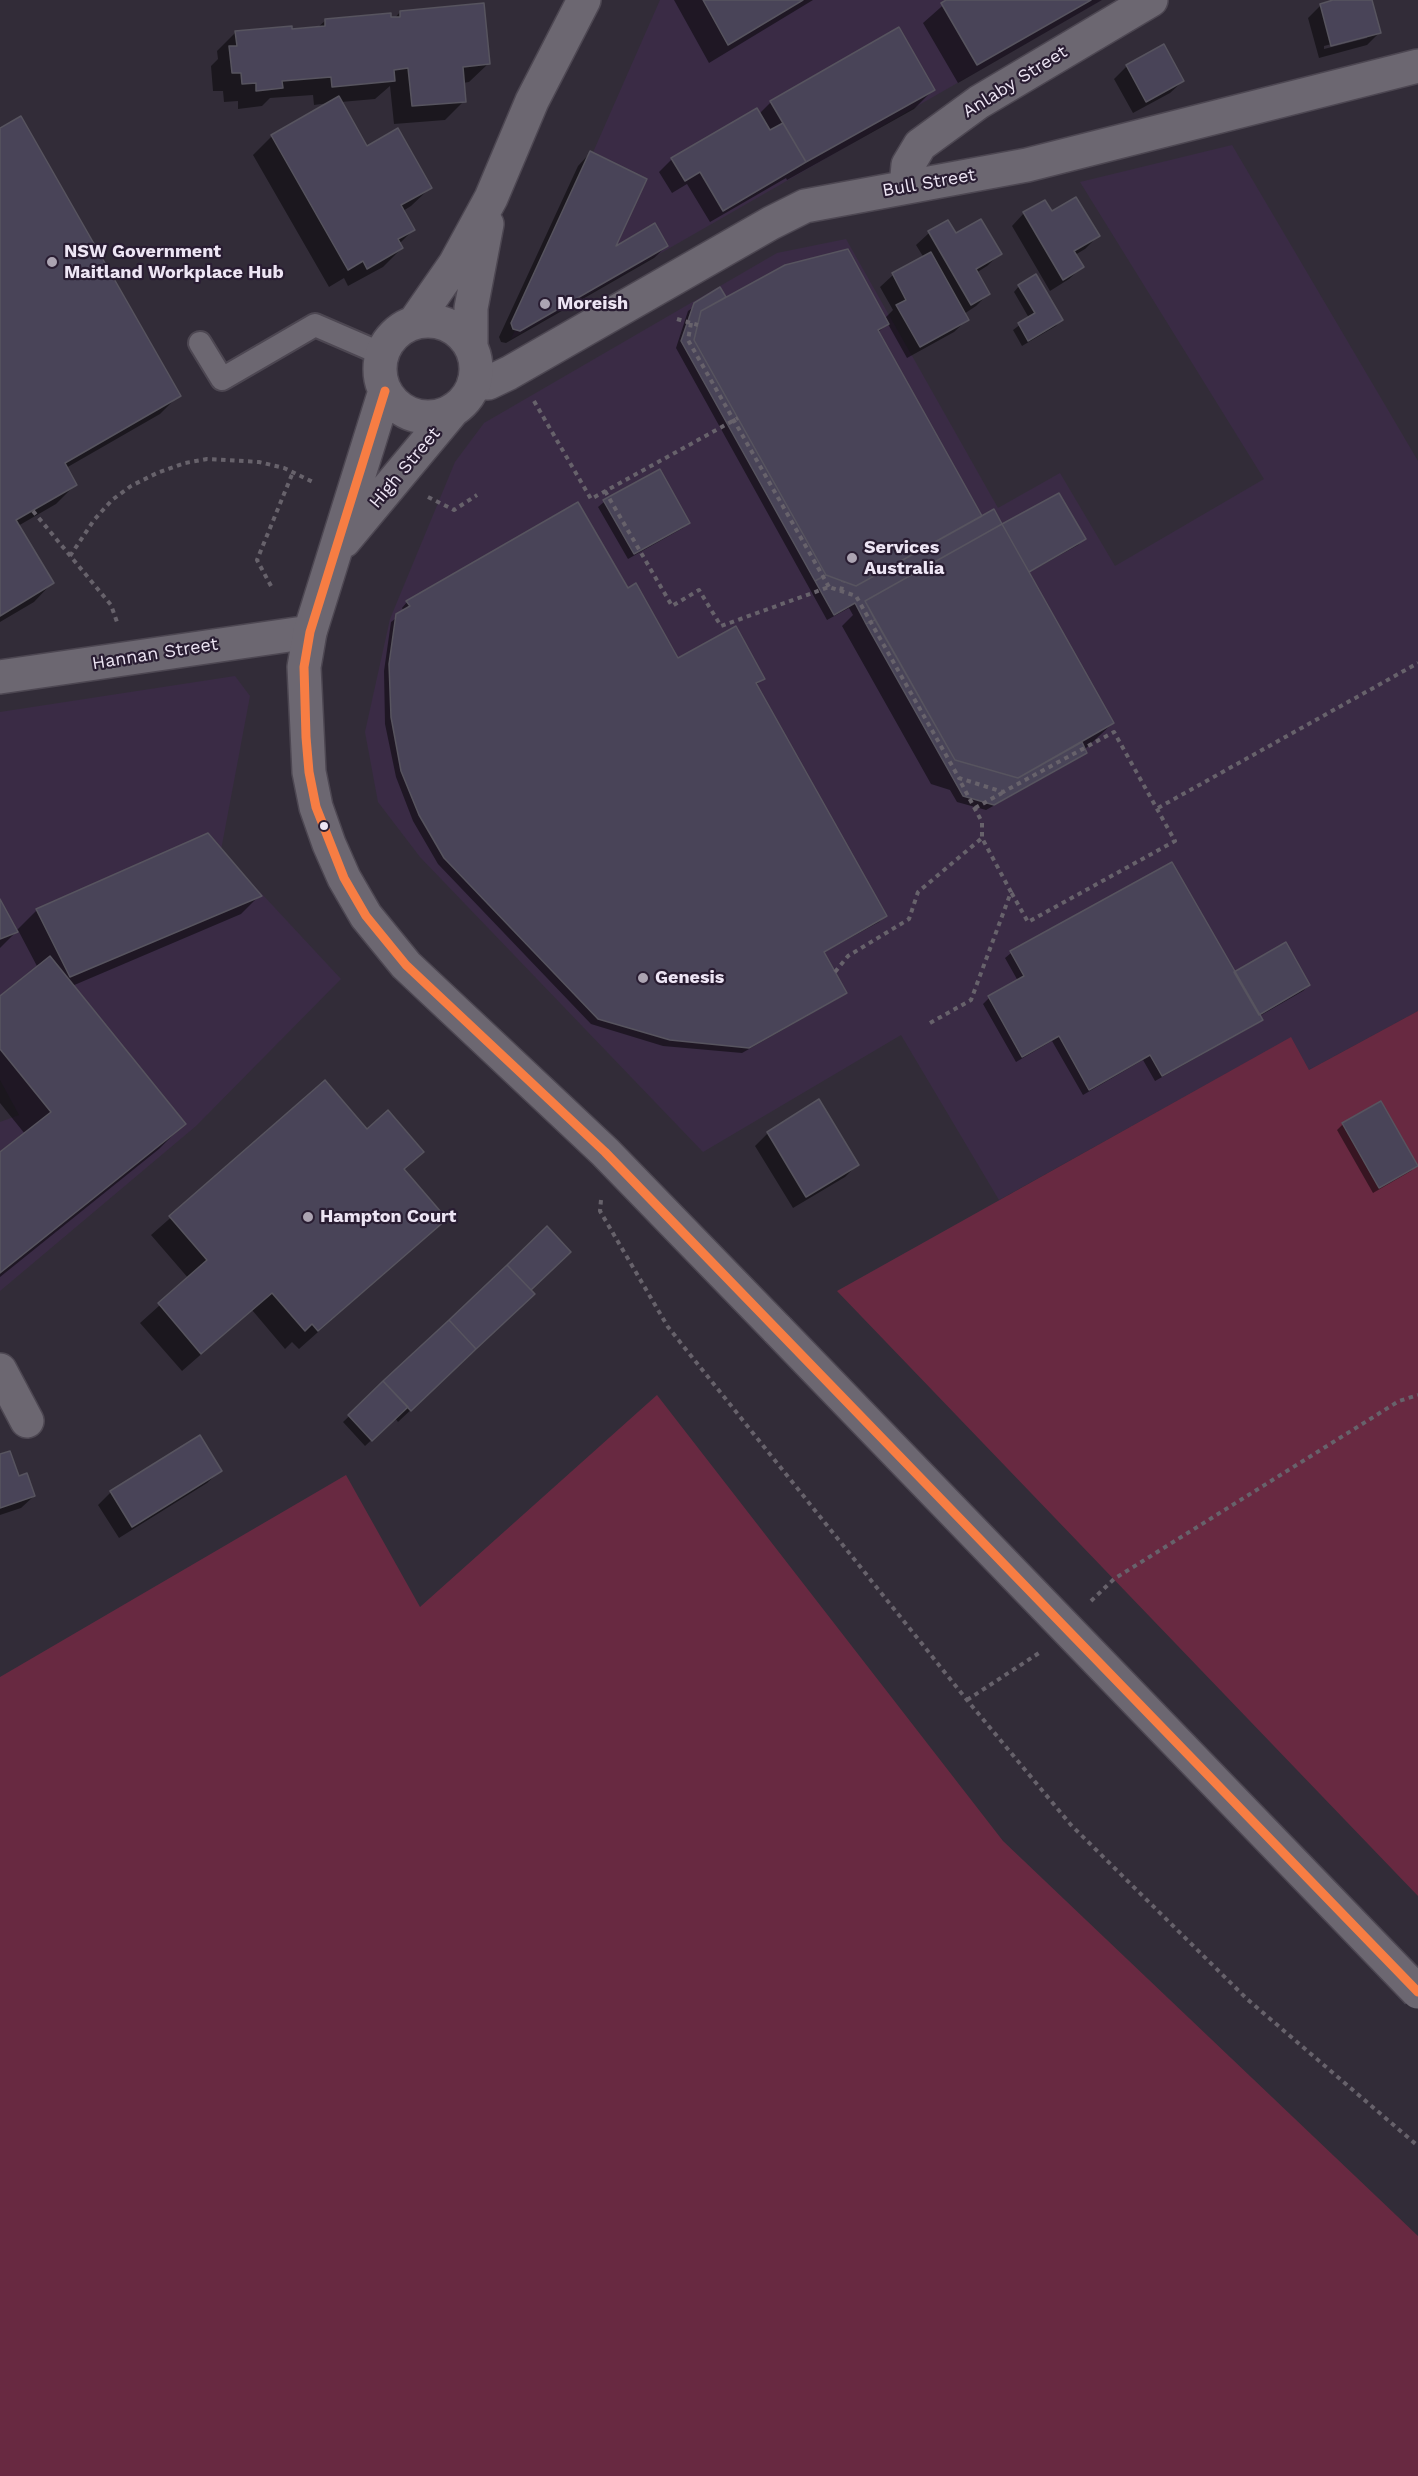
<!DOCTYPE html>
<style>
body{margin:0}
canvas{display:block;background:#322c38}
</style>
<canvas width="1418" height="2476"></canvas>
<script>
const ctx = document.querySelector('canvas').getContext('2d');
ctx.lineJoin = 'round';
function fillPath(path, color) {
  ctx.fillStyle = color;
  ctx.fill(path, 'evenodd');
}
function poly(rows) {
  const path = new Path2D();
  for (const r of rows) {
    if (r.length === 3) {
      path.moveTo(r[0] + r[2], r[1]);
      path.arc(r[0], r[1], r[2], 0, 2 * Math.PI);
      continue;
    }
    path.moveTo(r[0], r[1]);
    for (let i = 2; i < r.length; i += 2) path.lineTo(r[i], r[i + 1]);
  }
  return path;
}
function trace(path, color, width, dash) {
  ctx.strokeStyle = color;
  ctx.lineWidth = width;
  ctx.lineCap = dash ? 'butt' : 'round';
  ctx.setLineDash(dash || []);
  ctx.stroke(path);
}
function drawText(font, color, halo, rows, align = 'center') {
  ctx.font = font + ' "Work Sans",sans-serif';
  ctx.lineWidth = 4.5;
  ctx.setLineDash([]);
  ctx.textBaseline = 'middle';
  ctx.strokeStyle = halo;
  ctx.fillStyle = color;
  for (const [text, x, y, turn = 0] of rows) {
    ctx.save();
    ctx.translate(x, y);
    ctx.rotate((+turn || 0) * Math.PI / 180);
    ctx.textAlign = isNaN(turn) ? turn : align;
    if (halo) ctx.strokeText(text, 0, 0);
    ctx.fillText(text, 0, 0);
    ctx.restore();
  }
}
fillPath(poly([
 [660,0,1102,0,511,339],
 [1232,145,1418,461,1418,1011,1309,1070,1290,1038,999,1200,901,1035,703,1152,420,857,378,802,365,732,390,619,455,462,484,423,777,253,846,239,998,508,1060,473,1115,566,1264,479,1080,182],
 [235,676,250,696,221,850,341,979,196,1126,0,1291,0,1122,19,1115,0,1080,0,712]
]), '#3a2b45');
fillPath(poly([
 [1418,1011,1418,1896,837,1291,1291,1037,1309,1070],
 [657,1395,1003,1841,1418,2236,1418,2476,0,2476,0,1677,346,1475,420,1607]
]), '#682941');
fillPath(poly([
 [674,0,813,0,709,63],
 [949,0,1102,0,958,83,923,23],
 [1333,0,1371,0,1379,33,1367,45,1319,58,1308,18,1321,5],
 [1367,35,1367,38,1324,49,1324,46],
 [400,12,488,64,469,82,463,83,464,101,445,120,394,124,390,86,375,99,341,102,366,148,430,188,411,206,403,211,413,230,399,244,402,248,383,267,348,286,344,278,329,287,253,155,271,137,330,103,314,105,313,95,270,98,262,106,238,109,238,101,224,102,223,91,213,91,211,66,218,59,217,51,236,32,317,28,326,20,394,19],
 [1127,66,1183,81,1170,93,1133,113,1114,79],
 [933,90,914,109,787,180,786,178,710,222,687,184,672,193,659,172,672,159,759,114,771,102],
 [0,130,179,395,160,414,66,468,75,485,56,504,18,526,52,583,34,602,0,622],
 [590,153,612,249,667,246,654,258,506,343,501,342,499,337,578,166],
 [1024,213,1051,214,1098,236,1085,249,1075,255,1082,267,1069,279,1050,291,1012,226],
 [947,222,956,235,1000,254,987,266,976,273,988,294,976,306,964,314,967,320,954,332,907,358,888,324,878,332,982,518,1000,524,1084,539,1078,545,1028,573,1113,723,1084,750,1085,752,1079,758,986,810,957,802,950,790,931,784,842,626,853,615,849,608,827,620,676,348,688,311,720,289,726,299,884,319,893,310,880,287,893,275,924,258,916,245,929,233],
 [1019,286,1061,320,1056,326,1022,346,1013,330,1029,318,1014,292],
 [660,471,688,522,683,528,628,559,598,507,604,502],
 [628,590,677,660,763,678,756,685,885,916,879,922,823,953,845,992,839,998,742,1053,663,1046,591,1024,438,864,413,821,396,777,385,724,384,671,391,622,404,612,402,608,407,602],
 [260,895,241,914,72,986,184,1124,159,1149,0,1277,0,1154,25,1134,0,1103,0,998,38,968,18,930,0,948,0,902,16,931,37,910],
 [1011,953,1234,974,1309,985,1303,991,1258,1017,1261,1020,1255,1025,1155,1081,1143,1060,1083,1095,1052,1041,1016,1062,983,1004,989,998,1018,981,1005,958],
 [325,1082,367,1131,422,1152,403,1170,445,1219,299,1349,292,1342,285,1349,252,1310,182,1371,140,1323,189,1279,151,1235],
 [819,1102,858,1164,845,1177,793,1208,755,1146,768,1133],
 [1343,1124,1416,1166,1411,1171,1373,1193,1337,1130],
 [547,1228,529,1291,521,1306,398,1422,395,1418,365,1446,343,1422],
 [199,1438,220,1471,207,1483,119,1538,98,1505,111,1492],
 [0,1456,34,1496,21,1508,0,1515]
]), '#0007');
const building = poly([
 [703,0,803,0,728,45,703,0],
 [946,0,1091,0,977,65,941,3,946,0],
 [1333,0,1372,0,1381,33,1331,46,1320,4,1333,0],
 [484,3,490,64,463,67,466,102,412,106,408,68,394,70,395,81,332,87,331,77,282,81,283,88,256,91,256,83,242,84,241,73,232,73,229,46,237,46,235,31,292,26,292,29,325,26,325,19,391,13,391,17,400,17,400,11,484,3],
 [899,27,935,90,806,162,770,101,899,27],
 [1164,44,1184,81,1146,102,1126,65,1164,44],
 [339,96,367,146,398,128,432,188,401,205,415,230,398,239,403,248,367,269,363,261,348,270,271,135,339,96],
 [757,108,770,130,783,123,806,162,723,211,700,172,685,181,671,158,757,108],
 [21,116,181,396,65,463,77,485,16,520,54,583,0,616,0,128,21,116],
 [590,151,647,179,616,246,655,223,668,246,520,331,513,329,511,323,590,151],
 [1076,197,1100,236,1074,251,1084,267,1063,280,1023,212,1045,200,1052,211,1076,197],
 [981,219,1002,254,976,269,990,294,971,305,928,231,948,220,956,233,981,219],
 [848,249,889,324,878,330,982,516,856,586,826,575,694,340,701,311,785,265,848,249],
 [931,252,969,320,920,347,896,305,906,300,892,273,931,252],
 [1036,274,1063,320,1028,341,1018,323,1035,313,1018,285,1036,274],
 [720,287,726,297,701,311,694,340,826,575,815,581,681,341,694,303,720,287],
 [660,469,690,523,634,554,603,500,660,469],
 [1059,493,1086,539,1029,572,1002,524,1059,493],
 [578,502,628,588,636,583,678,658,736,626,765,679,756,683,887,916,824,952,847,993,749,1048,670,1040,598,1019,444,858,419,815,401,771,391,717,389,664,396,614,410,606,406,601,578,502],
 [994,509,1002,524,865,601,875,620,866,624,855,603,834,615,815,581,826,575,856,586,994,509],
 [1002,524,1114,723,1018,778,955,760,865,601,1002,524],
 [875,620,955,760,1018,778,1082,742,1087,753,994,805,963,796,866,624,875,620],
 [208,833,262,896,70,977,36,909,208,833],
 [1172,862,1263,1020,1162,1076,1150,1055,1089,1090,1059,1036,1022,1057,988,996,1024,976,1010,951,1172,862],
 [0,899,18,932,0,939,0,899],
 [1286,942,1310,985,1259,1015,1234,972,1286,942],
 [50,956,186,1124,0,1273,0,1152,51,1112,0,1049,0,996,50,956],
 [325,1080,367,1129,388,1110,424,1152,404,1169,447,1219,318,1331,312,1324,305,1331,272,1293,201,1354,158,1303,207,1260,169,1216,325,1080],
 [819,1099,859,1165,806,1197,767,1132,819,1099],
 [1381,1101,1418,1166,1379,1188,1342,1123,1381,1101],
 [547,1226,571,1252,531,1290,507,1265,547,1226],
 [507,1265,535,1294,476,1349,449,1320,507,1265],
 [449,1320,476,1349,411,1411,383,1381,449,1320],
 [383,1381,408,1407,372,1441,348,1415,383,1381],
 [200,1435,222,1471,132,1527,110,1491,200,1435],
 [10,1451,19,1476,27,1473,35,1496,0,1508,0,1454,10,1451]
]);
fillPath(building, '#494458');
trace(building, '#57545f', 1.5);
const service = poly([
 [200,343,222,379,315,325,382,354]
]);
const minor = poly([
 [906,187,908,165,920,145,979,102,1151,0],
 [474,383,488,383,509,373,771,223,805,206,1027,165,1418,66],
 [0,677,310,632],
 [0,1370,27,1421]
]);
const secondary = poly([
 [428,369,48],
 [414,323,455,264,491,198,532,101,584,0],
 [471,347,471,308,487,224],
 [385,391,310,632,304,667,309,772,316,807,329,844,344,878,366,916,406,965,605,1152,778,1330],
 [344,541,454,409]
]);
trace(service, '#4d4752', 26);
trace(minor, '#4d4752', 36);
trace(secondary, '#4d4752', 36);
trace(poly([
 [677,319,698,325],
 [691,323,688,340,829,587],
 [534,401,591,499,738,418],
 [605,491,672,606,699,590,721,626,829,587,856,596,959,778,1003,792,1114,732,1175,841,1028,922,1011,892],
 [428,497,454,510,477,495],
 [33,511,111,605,117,622],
 [70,556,94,520,112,500,131,486,157,473,185,463,207,459,259,462,284,468,315,483],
 [271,586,257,560,293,472],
 [841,591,843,582],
 [975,808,1002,793],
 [1158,808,1418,663],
 [835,972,848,956,909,919,918,892,982,838],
 [930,1023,971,1000,1011,892,982,838,982,822,959,779],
 [601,1200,600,1211,668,1327,967,1700,1071,1825,1247,1999,1418,2146],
 [1091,1601,1114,1579,1399,1401,1418,1395],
 [967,1700,1039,1653]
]), '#67626b', 4, [4.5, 4.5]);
trace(service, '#6c6771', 22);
trace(minor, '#6c6771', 33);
trace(secondary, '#6c6771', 33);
const secondaryBridge = poly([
 [778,1330,1418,1992]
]);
trace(secondaryBridge, '#4d4752', 36, []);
trace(secondaryBridge, '#6c6771', 33);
trace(poly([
 [385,391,310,632,304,667,306,737,309,772,316,807,344,878,366,916,406,965,605,1152,1418,1992]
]), '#f77d43', 9);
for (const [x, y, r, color] of [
 [52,262,6,"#aca4b2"],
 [545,304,6,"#aca4b2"],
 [852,558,6,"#aca4b2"],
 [324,826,5,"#ede5f4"],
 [643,978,6,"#aca4b2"],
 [308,1217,6,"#aca4b2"]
]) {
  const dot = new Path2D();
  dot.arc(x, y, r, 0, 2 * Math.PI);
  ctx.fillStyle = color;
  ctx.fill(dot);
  trace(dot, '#291d32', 2);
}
drawText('18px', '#ede5f4', '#291d32', [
 ["Anlaby Street",1015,82,-32],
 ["Bull Street",929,183,-10],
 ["High Street",405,468,-50],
 ["Hannan Street",155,654,-9]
]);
drawText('bold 18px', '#ede5f4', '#291d32', [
 ["NSW Government",64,252],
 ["Maitland Workplace Hub",64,273],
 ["Moreish",557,304],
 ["Services",864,548],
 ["Australia",864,569],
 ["Genesis",655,978],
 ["Hampton Court",320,1217]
], 'left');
</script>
